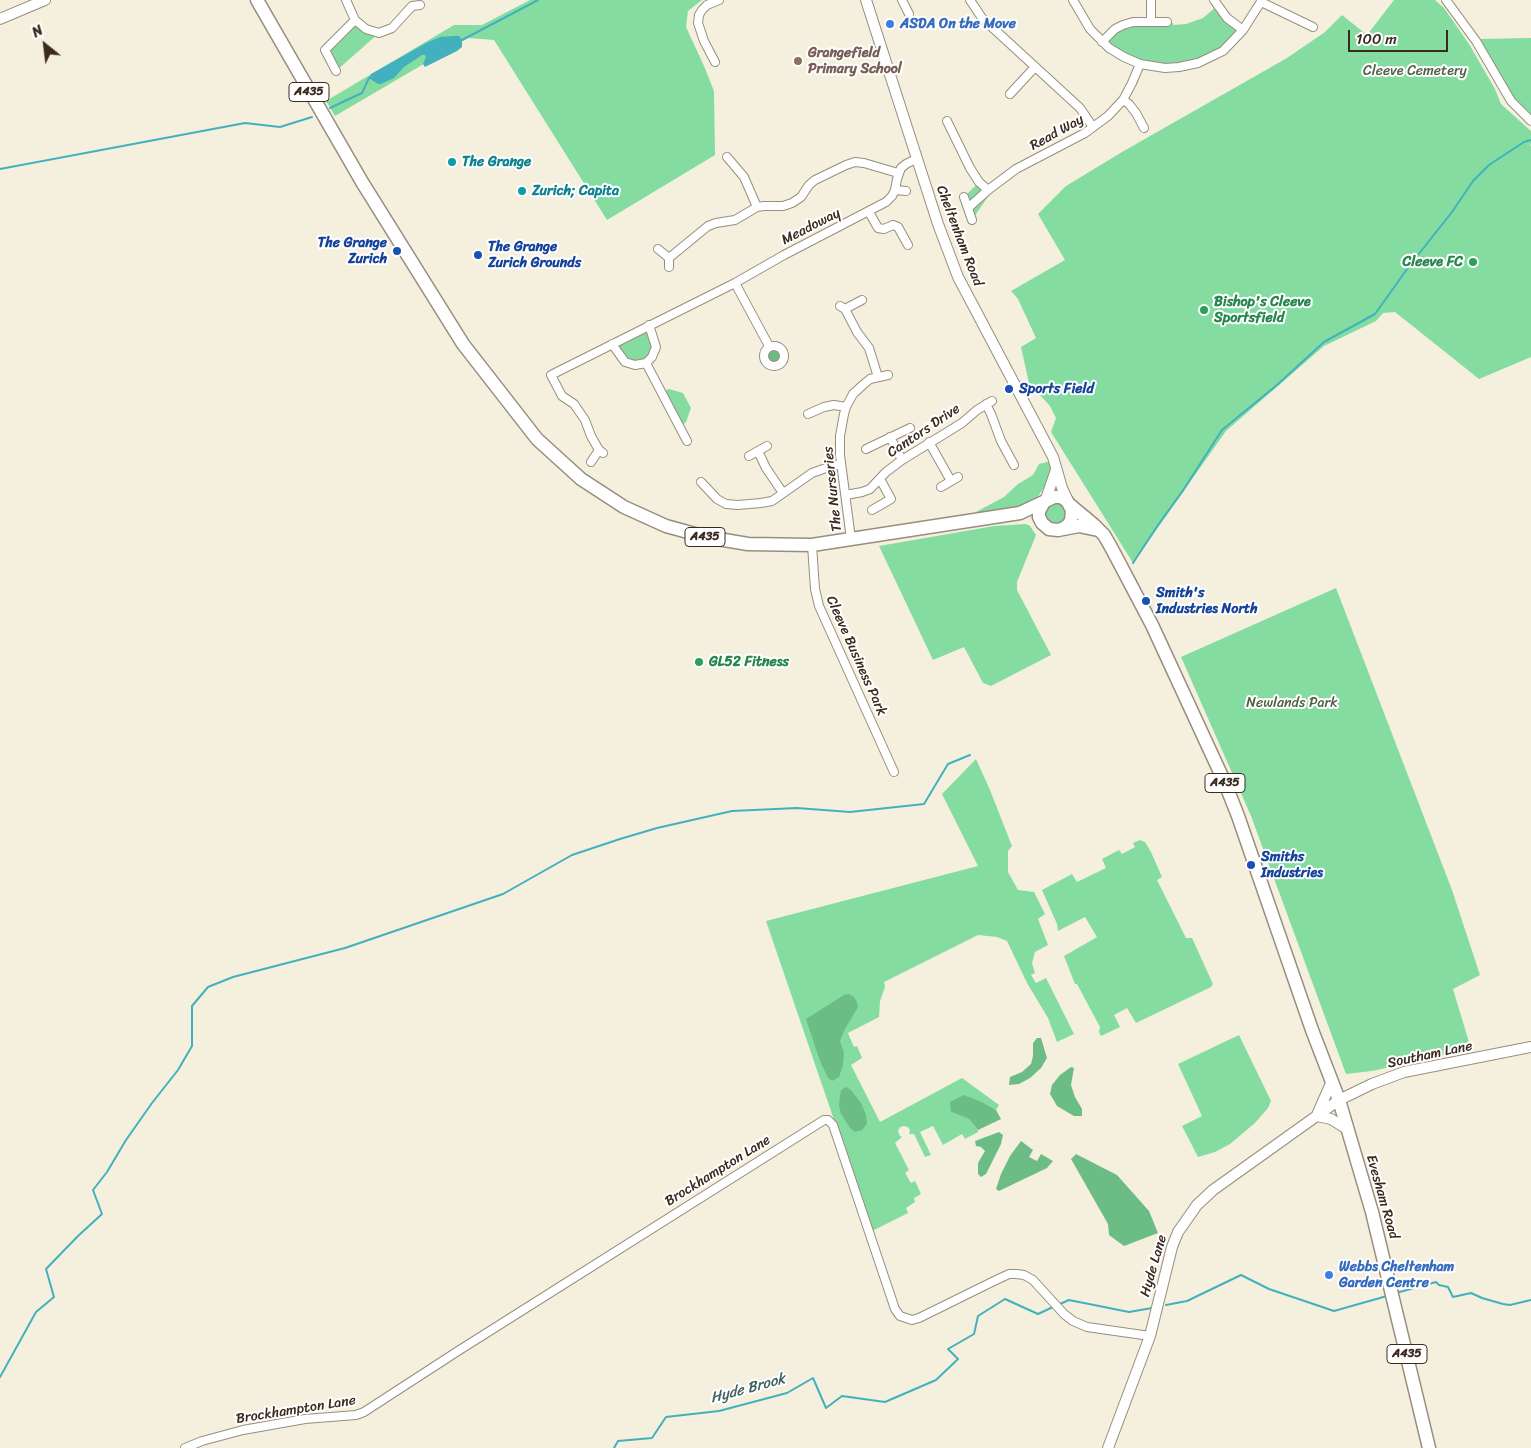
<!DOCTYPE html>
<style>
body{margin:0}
#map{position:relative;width:1531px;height:1448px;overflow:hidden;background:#f5f0de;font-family:Sriracha,sans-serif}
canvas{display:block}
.north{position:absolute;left:20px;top:20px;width:50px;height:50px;-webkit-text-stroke:4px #fff;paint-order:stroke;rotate:331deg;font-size:14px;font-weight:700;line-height:20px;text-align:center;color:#3b2a1e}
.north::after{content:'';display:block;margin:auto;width:18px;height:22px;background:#3b2a1e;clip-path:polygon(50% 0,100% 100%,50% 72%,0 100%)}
.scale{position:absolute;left:1348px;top:30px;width:100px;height:22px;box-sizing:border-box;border:2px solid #3b2a1e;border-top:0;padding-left:6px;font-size:15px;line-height:18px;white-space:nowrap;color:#3b2a1e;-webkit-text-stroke:4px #fff;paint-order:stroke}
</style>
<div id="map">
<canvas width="1531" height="1448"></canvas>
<div class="north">N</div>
<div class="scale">100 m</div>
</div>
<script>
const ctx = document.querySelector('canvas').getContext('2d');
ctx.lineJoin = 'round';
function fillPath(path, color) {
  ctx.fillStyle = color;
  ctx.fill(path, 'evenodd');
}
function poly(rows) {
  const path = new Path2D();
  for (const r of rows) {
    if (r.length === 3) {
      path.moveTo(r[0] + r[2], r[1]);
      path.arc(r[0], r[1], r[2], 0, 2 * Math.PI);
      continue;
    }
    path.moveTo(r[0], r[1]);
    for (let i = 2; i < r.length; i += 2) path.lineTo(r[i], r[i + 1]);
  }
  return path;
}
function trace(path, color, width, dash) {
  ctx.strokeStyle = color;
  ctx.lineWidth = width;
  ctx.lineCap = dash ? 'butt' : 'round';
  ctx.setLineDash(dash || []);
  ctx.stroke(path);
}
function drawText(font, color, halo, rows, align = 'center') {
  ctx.font = font + ' Sriracha,sans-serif';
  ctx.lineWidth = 4;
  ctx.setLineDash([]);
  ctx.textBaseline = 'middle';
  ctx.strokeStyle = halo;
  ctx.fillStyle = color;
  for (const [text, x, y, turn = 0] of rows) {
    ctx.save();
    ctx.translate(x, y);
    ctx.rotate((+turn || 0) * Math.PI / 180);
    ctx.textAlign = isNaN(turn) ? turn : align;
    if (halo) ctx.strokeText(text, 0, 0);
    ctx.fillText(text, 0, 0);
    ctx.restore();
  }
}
fillPath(poly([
 [530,0,702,0,688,11,686,27,704,66,714,91,715,155,607,220,494,40,468,38,335,116,326,101,454,25,482,25],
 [1394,0,1435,0,1444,8,1469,44,1495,89,1501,104,1531,131,1531,144,1530,145,1531,146,1531,357,1479,379,1395,312,1383,313,1376,321,1324,346,1226,431,1133,563,1051,432,1056,418,1050,406,1029,383,1021,347,1036,338,1018,299,1011,291,1065,260,1038,214,1066,186,1122,152,1287,58,1325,32,1342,15,1367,35],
 [1217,6,1243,30,1235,41,1198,63,1148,66,1102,42,1115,29,1151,22,1173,23,1173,25,1186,24,1203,18],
 [355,20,379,33,336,71,325,50],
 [1531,38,1531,116,1517,104,1478,39],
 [979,182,988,190,998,182,972,220,964,197],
 [649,325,656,343,652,357,631,365,612,344],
 [669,389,683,393,691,408,686,422,680,427,661,392],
 [1051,461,1052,466,1049,481,1036,499,1018,507,977,514,976,512,1004,497,1018,484,1033,475,1039,464],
 [1048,503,1061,503,1068,513,1063,524,1048,524,1043,510],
 [1026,524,1030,526,1036,535,1017,582,1017,590,1051,655,991,686,983,683,964,647,933,660,879,546,994,526],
 [1336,588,1452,890,1480,975,1453,989,1471,1049,1372,1071,1346,1074,1251,816,1181,657],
 [976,759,990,790,1012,846,1008,851,1008,872,1018,890,1034,892,1045,914,1038,919,1048,945,1035,952,1032,963,1035,973,1031,975,1036,983,1046,978,1074,1034,1057,1042,1048,1018,1027,983,1007,941,997,937,978,935,884,982,885,987,880,1001,879,1017,848,1033,854,1047,857,1046,862,1058,851,1065,880,1122,962,1078,999,1105,996,1110,984,1103,951,1112,969,1119,978,1130,978,1132,965,1139,962,1134,943,1145,933,1126,920,1132,931,1155,925,1157,914,1134,909,1134,910,1130,908,1127,904,1126,900,1127,898,1131,900,1136,902,1137,895,1143,909,1170,905,1173,911,1183,915,1181,921,1194,914,1198,915,1202,906,1208,908,1213,872,1231,766,921,978,866,942,794],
 [1140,840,1145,842,1151,852,1162,877,1157,880,1186,938,1192,938,1213,984,1211,987,1136,1023,1127,1008,1114,1015,1120,1027,1101,1036,1099,1032,1100,1027,1077,984,1075,984,1064,956,1097,937,1085,917,1058,931,1057,924,1042,890,1072,874,1077,882,1106,868,1102,859,1119,850,1122,854,1135,847,1133,843],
 [1239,1035,1271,1101,1268,1108,1255,1123,1230,1144,1215,1152,1198,1157,1182,1126,1202,1116,1178,1064]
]), '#85dca0');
fillPath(poly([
 [774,356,10],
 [849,994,854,997,857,1002,858,1007,845,1029,840,1041,844,1053,843,1065,839,1077,832,1081,828,1078,820,1061,806,1019,844,995],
 [1037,1038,1041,1038,1047,1058,1041,1068,1030,1078,1019,1084,1009,1085,1010,1077,1022,1072,1031,1064,1033,1056,1033,1043],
 [1071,1067,1074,1068,1071,1085,1075,1097,1082,1109,1082,1116,1074,1116,1057,1106,1050,1094,1052,1085,1060,1075],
 [846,1087,851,1090,861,1103,866,1115,867,1124,862,1130,855,1132,850,1128,841,1114,839,1106,840,1095,841,1090],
 [964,1095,984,1103,996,1110,1001,1119,978,1130,969,1119,951,1112,950,1102],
 [999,1132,1003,1135,1001,1144,986,1174,981,1177,978,1174,978,1163,985,1151,981,1147,976,1146,975,1141],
 [1021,1141,1033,1150,1029,1157,1037,1161,1041,1154,1053,1161,1047,1168,999,1191,996,1189,1001,1174,1010,1156],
 [1076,1154,1117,1175,1149,1211,1158,1233,1124,1246,1109,1235,1108,1224,1071,1159]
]), '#6cbc86');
fillPath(poly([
 [453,36,459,36,462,40,462,47,457,51,425,67,423,64,426,57,425,55,422,55,404,67,394,78,381,84,378,84,369,78,371,74,428,42,440,37]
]), '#42b1bd');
trace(poly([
 [462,40,538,0],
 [330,108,362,93,369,78],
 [0,169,245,123,280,127,312,117],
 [1133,563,1158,525,1182,492,1222,430,1277,385,1324,342,1375,314,1410,265,1452,212,1473,181,1489,165,1524,142,1531,140],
 [1396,1293,1436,1282,1439,1285,1448,1287,1453,1297,1471,1293,1482,1298,1503,1304,1510,1305,1531,1300],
 [1060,1304,1069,1300,1129,1312,1152,1308],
 [1166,1305,1187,1301,1241,1275,1269,1289,1334,1311,1387,1296],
 [0,1377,36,1312,54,1297,46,1269,78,1236,102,1214,93,1190,107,1172,126,1140,152,1103,178,1070,192,1046,192,1006,208,987,233,977,345,948,503,894,572,855,620,839,657,828,732,811,797,808,850,812,924,804,948,764,970,755],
 [614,1448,618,1441,652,1438,666,1417,719,1411,787,1393,813,1378,826,1408,842,1396,885,1402,936,1380,958,1359,948,1349,974,1334,978,1316,1005,1299,1038,1314,1053,1307]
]), '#42b1bd', 2);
const minor = poly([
 [346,0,355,20,366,29,379,33,392,28,412,6,420,5],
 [902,0,909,14],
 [970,0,982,18,1080,108,1093,127],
 [1073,0,1090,29,1109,48,1124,57,1140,64,1165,68,1179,67,1198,63,1223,51,1243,30,1262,0],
 [1151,0,1151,22],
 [1214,0,1227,18,1243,30],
 [1446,0,1476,41,1511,101,1531,121],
 [1261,2,1313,27],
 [1102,42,1115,29,1123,25,1133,22,1167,22],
 [715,62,704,41,698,23,699,15,702,10,707,5,719,0],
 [336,71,325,50,355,20],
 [1010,94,1035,67],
 [1123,100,1129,104,1136,113,1144,128],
 [947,121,970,168,979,182,988,190],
 [727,157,744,177,757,207],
 [895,190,906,191],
 [964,197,972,220],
 [968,208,988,190,1016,169,1085,133,1108,116,1123,100,1132,83,1140,64],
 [869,212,878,228,884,229,893,225,898,227,908,245],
 [658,249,669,258,669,267],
 [669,258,708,226,716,223,735,220,757,207,764,206,783,206,792,203,801,197,809,185,815,180,846,165,855,162,864,163,898,173],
 [735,283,769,346],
 [840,306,845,309,857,332,869,348,878,377],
 [845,309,862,300],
 [612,344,625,362,635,365,646,363,652,357,656,347,649,325],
 [774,356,10],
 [646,363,687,441],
 [986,404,991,414,1001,441,1014,465],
 [808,414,824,407,834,405,846,407],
 [890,437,902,460],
 [929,442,951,481],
 [866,449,910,428],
 [758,451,766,468,783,493],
 [603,453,599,450,591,436,585,420,574,404,562,396,551,375,735,283,784,255,886,202,892,196,895,190,897,179,901,168,906,164,916,159],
 [749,456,767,446],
 [591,462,599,450],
 [701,482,717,499,726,504,738,505,761,503,772,501,812,473,826,468,841,464],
 [941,487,958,477],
 [846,495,862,492,870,489,886,472,902,460,962,423,977,410,992,401],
 [872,510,891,499,880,479],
 [851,539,840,455,840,436,844,414,846,407,853,394,864,384,870,379,888,375],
 [812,545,815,589,819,606,894,772],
 [185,1448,202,1441,243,1430,305,1419,356,1415,364,1412,458,1351,824,1120,828,1120,833,1125,895,1309,900,1316,912,1320,919,1318,994,1281,1009,1274,1016,1274,1024,1275,1033,1280,1064,1314,1073,1321,1087,1327,1150,1336]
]);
const tertiary = poly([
 [866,0,938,224,958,277,1053,457,1062,488,1069,503],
 [0,19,45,0],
 [1046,499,1056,470],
 [1317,1115,1332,1081],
 [1317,1116,1331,1119,1347,1129],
 [1108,1448,1150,1336,1172,1247,1178,1232,1197,1205,1213,1190,1339,1100,1372,1084,1404,1072,1531,1047]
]);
const primary = poly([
 [257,0,362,182,463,344,537,439,581,479,624,507,666,526,706,537,748,544,812,545,1020,513,1054,497,1061,497,1067,501,1072,510,1071,521,1067,526,1062,529],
 [1044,502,1039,511,1039,517,1042,523,1049,529,1058,530,1079,526,1098,530],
 [1069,504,1093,524,1104,535,1112,549,1152,625,1225,783,1238,816,1312,1030,1339,1100,1372,1212,1429,1448]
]);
trace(minor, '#988d7e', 10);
trace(tertiary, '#988d7e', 12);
trace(primary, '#988d7e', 15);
trace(minor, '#fff', 8);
trace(tertiary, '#fff', 10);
trace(primary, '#fff', 12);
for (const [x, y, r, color] of [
 [890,24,5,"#3f7fe0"],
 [798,61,5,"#8d6e63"],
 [452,162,5,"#0f9aa8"],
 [522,191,5,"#0f9aa8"],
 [397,251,5,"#1a4fb4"],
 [478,255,5,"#1a4fb4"],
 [1473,262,5,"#2e9e5b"],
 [1204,310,5,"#2e9e5b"],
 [1009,389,5,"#1a4fb4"],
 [1146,601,5,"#1a4fb4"],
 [699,662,5,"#2e9e5b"],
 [1251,865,5,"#1a4fb4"],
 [1329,1275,5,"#3f7fe0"]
]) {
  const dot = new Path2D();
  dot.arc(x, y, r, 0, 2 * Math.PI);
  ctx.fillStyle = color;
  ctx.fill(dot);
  trace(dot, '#fff', 2);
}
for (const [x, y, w] of [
 [309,92,40],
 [705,537,40],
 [1225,783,40],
 [1407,1354,40]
]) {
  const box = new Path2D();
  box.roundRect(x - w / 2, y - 9.5, w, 19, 4);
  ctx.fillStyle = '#fff';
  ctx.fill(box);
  trace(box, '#3b2a1e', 1);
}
drawText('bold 12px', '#3b2a1e', null, [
 ["A435",309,92],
 ["A435",705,537],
 ["A435",1225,783],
 ["A435",1407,1354]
]);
drawText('bold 14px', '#366cbe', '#fff', [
 ["ASDA On the Move",900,24],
 ["Webbs Cheltenham",1339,1267],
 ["Garden Centre",1339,1283]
], 'left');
drawText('bold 14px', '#785e54', '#fff', [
 ["Grangefield",808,53],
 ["Primary School",808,69]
], 'left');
drawText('14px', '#515f45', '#fff', [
 ["Cleeve Cemetery",1415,71],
 ["Newlands Park",1292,703]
]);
drawText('14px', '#3b2a1e', '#fff', [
 ["Read Way",1057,133,-29],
 ["Meadoway",811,227,-27],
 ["Cheltenham Road",959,236,69],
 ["Cantors Drive",924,431,-34],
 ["The Nurseries",833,489,-96],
 ["Cleeve Business Park",856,656,66],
 ["Southam Lane",1430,1055,-12],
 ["Brockhampton Lane",718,1171,-32],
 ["Evesham Road",1382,1197,74],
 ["Hyde Lane",1154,1266,-74],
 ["Brockhampton Lane",296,1410,-9]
]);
drawText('bold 14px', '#0d838f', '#fff', [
 ["The Grange",462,162],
 ["Zurich; Capita",532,191]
], 'left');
drawText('bold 14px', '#164399', '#fff', [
 ["The Grange",387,243,"right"],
 ["Zurich",387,259,"right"],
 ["The Grange",488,247],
 ["Zurich Grounds",488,263],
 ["Sports Field",1019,389],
 ["Smith's",1156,593],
 ["Industries North",1156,609],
 ["Smiths",1261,857],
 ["Industries",1261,873]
], 'left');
drawText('bold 14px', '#27864d', '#fff', [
 ["Cleeve FC",1463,262,"right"],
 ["Bishop's Cleeve",1214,302],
 ["Sportsfield",1214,318],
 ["GL52 Fitness",709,662]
], 'left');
drawText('italic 15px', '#3e605e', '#fff', [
 ["Hyde Brook",748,1389,-15]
]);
</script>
